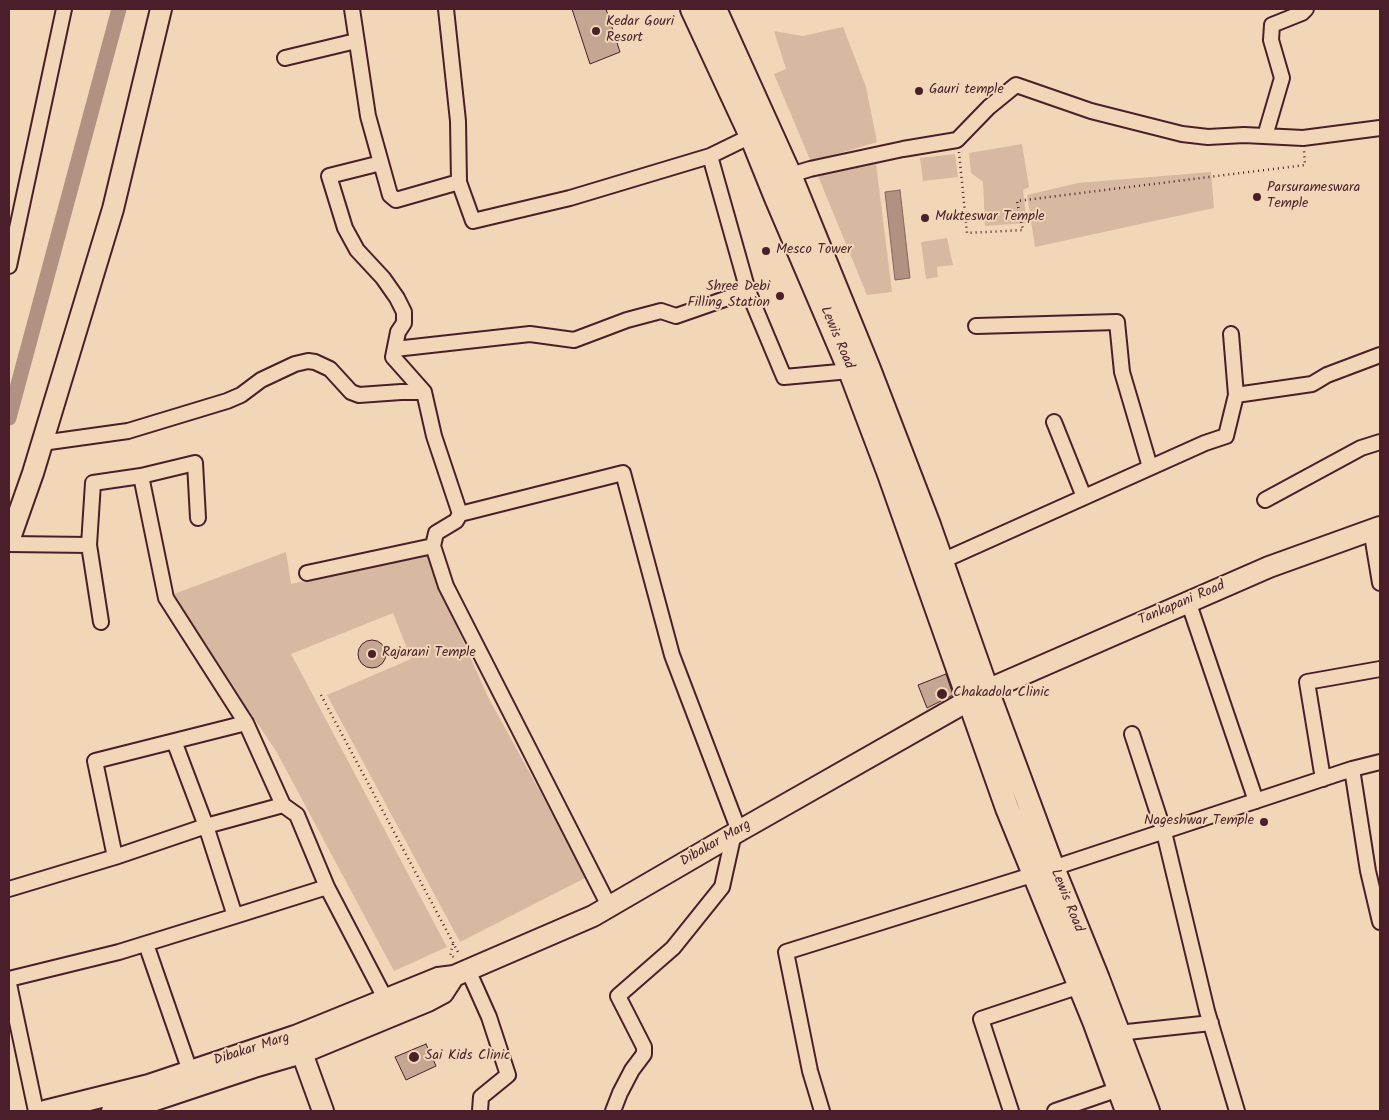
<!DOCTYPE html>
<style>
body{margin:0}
#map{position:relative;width:1389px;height:1120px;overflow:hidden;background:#f1d7b8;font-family:Kalam,sans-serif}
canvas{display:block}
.frame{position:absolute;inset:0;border:10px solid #4a1f2b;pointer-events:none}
</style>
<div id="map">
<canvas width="1389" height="1120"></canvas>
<div class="frame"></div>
</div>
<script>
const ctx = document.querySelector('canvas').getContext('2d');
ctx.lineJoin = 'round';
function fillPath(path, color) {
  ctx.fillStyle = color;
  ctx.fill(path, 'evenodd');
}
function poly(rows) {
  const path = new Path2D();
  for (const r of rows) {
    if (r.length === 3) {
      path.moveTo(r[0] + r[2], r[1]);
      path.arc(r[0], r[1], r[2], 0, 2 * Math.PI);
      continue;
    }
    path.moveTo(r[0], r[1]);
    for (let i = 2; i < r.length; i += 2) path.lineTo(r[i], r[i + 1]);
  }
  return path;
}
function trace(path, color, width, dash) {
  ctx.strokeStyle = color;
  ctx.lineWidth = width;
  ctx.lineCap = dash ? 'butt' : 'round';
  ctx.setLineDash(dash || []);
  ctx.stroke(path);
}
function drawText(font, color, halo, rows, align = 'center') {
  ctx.font = font + ' Kalam,sans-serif';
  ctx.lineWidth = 4;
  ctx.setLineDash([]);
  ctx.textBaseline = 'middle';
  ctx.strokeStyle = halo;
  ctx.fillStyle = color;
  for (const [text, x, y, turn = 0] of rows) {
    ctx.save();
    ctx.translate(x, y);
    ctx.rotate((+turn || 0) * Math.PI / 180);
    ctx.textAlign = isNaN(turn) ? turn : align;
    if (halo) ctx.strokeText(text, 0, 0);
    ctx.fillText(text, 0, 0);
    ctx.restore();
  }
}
fillPath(poly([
 [843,27,866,87,877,142,811,162,774,74,786,69,774,31,803,36],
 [1022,144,1029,187,1023,190,1027,223,985,226,983,182,971,173,969,153],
 [955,154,958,177,923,181,920,158],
 [876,164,892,292,867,295,818,176],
 [1211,172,1214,208,1035,247,1027,195,1078,183],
 [947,238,953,265,937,267,938,277,926,279,921,242],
 [286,552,291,584,428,554,435,578,488,697,587,877,460,942,327,695,411,659,393,613,291,654,447,947,394,971,276,751,192,627,174,594]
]), '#d6b9a0');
const water = poly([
 [900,190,910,278,895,280,885,192,900,190]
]);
fillPath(water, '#b19182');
trace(water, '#88635f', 1);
trace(poly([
 [9,418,119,9]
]), '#b19182', 15);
const building = poly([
 [572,9,606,9,620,52,590,64,572,9],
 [372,654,14],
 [946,674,953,695,927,708,918,685,946,674],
 [426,1044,436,1066,406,1080,395,1057,426,1044]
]);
fillPath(building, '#c5a693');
trace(building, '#4a1f2b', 1);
const street = poly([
 [352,9,368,116,390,195,396,200,459,182,458,121,446,9],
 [285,58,356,41],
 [1265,136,1282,78,1271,40,1272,25,1302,13,1306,9],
 [710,156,751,136],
 [381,163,329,176,345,228,357,250,383,278,397,298,404,312,404,323,398,332,393,357,424,392,434,436,460,514],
 [790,175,810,169,903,149,957,140,989,107,1016,85,1091,111,1182,134,1208,137,1244,135,1303,138,1380,128],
 [459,182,473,221,570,198,710,156,748,291,784,377,850,371],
 [9,266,64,9],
 [976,326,1117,322,1122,372,1150,467],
 [1231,334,1236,395],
 [395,349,530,334,574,340,627,320,661,311,676,316,748,291],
 [1054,422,1084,497],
 [42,443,128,431,227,401,241,395,261,380,295,364,308,361,315,362,330,369,351,392,359,395,401,392,424,392],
 [141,476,195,463,198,518],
 [1265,500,1361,448,1380,442],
 [1371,529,1380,583],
 [9,544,89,545,101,622],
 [89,545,93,483,141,476,166,598,246,723,283,805,297,815,327,887,386,1000],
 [433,546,446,586,609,906],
 [942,561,1205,443,1226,436,1236,395,1312,384,1327,375,1380,355],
 [307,573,433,546,436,533,456,521,460,514,623,473,672,655,739,831],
 [1188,601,1256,801],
 [1132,734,1164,832,1207,1011,1237,1111],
 [174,741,206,826,283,805],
 [1352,769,1368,871,1380,922],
 [1323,779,1307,682,1380,669],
 [115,857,95,761,246,723],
 [1053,868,1352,769,1380,762],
 [9,889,115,857,206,826,235,916,119,952,9,979],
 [235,916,327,887],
 [146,944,190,1071],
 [468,970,489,1017,508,1075,481,1097,480,1111],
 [9,984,36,1111],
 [1118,1033,1211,1023],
 [613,1111,620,1093,632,1070,644,1054,644,1047,618,996,673,948,722,887,734,833],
 [822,1111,810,1071,786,952,1035,874],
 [1011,1111,981,1019,1080,986],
 [1055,1111,1119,1089]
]);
const secondary = poly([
 [9,541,33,473,113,209,161,9],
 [302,1053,323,1111],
 [45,1111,149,1085,295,1036,438,978,454,976,593,916,739,831,987,690,1269,567,1380,527],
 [112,1111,155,1100,254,1067,302,1053,428,1001,443,993,454,976]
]);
const primary = poly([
 [692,9,751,136,776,198,850,371,889,474,1007,808,1094,1021,1127,1111],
 [715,9,790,175,869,369,929,525,987,690,1053,868,1098,979,1148,1111]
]);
trace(street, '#4a1f2b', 18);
trace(secondary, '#4a1f2b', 24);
trace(primary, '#4a1f2b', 26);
trace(poly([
 [959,152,967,233,1023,230,1017,201,1305,165,1304,150],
 [321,695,458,952],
 [453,944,450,956,454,957]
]), '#4a1f2b', 2.5, [1, 4]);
trace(street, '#f1d7b8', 14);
trace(secondary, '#f1d7b8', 20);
trace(primary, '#f1d7b8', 22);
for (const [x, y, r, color] of [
 [596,31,5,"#4a1f2b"],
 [919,91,5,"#4a1f2b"],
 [1257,197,5,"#4a1f2b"],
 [925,218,5,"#4a1f2b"],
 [766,251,5,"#4a1f2b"],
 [780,296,5,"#4a1f2b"],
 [372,654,5,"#4a1f2b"],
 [942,694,6,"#4a1f2b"],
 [1264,822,5,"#4a1f2b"],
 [414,1057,6,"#4a1f2b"]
]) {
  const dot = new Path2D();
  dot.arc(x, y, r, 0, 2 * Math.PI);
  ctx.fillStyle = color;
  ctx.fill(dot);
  trace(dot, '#f1d7b8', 2);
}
drawText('14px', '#4a1f2b', '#f1d7b8', [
 ["Kedar Gouri",606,23],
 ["Resort",606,39],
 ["Gauri temple",929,91],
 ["Parsurameswara",1267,189],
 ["Temple",1267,205],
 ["Mukteswar Temple",935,218],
 ["Mesco Tower",776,251],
 ["Shree Debi",770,288,"right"],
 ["Filling Station",770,304,"right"],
 ["Rajarani Temple",382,654],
 ["Chakadola Clinic",953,694],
 ["Nageshwar Temple",1254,822,"right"],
 ["Sai Kids Clinic",425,1057]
], 'left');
drawText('14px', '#4a1f2b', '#f1d7b8', [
 ["Lewis Road",836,338,67],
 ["Tankapani Road",1182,604,-23],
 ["Dibakar Marg",716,844,-30],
 ["Lewis Road",1066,901,68],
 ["Dibakar Marg",252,1050,-18]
]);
</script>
